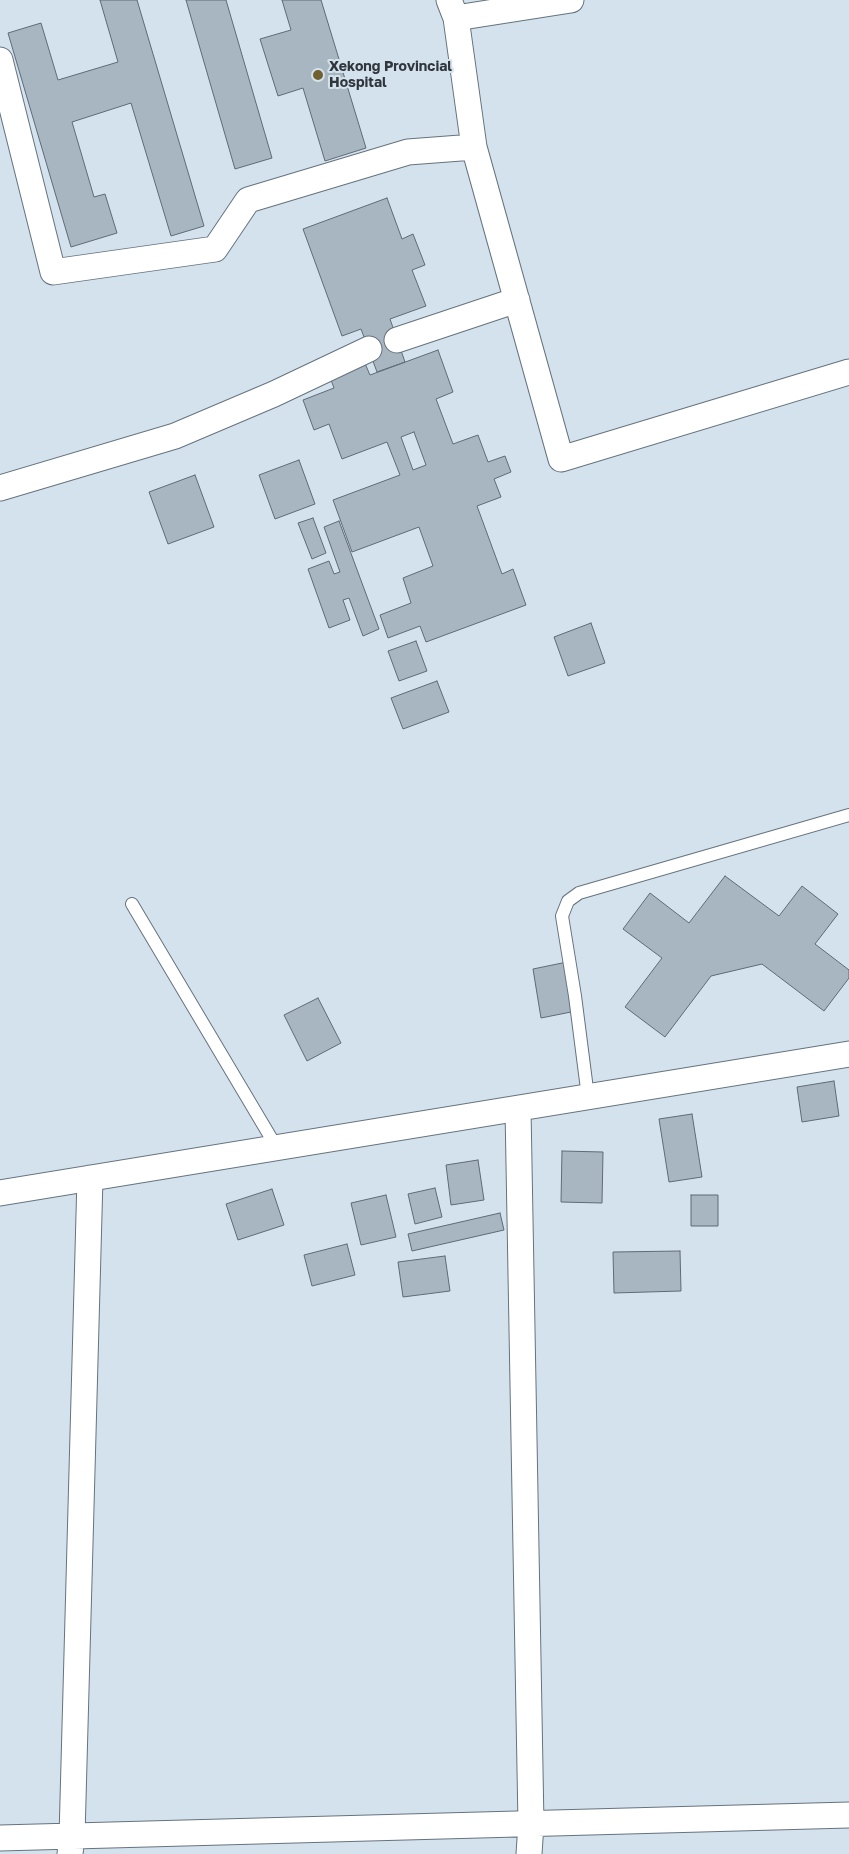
<!DOCTYPE html>
<style>
body{margin:0}
canvas{display:block;background:#d4e2ee}
</style>
<canvas width="849" height="1854"></canvas>
<script>
const ctx = document.querySelector('canvas').getContext('2d');
ctx.lineJoin = 'round';
function fillPath(path, color) {
  ctx.fillStyle = color;
  ctx.fill(path, 'evenodd');
}
function poly(rows) {
  const path = new Path2D();
  for (const r of rows) {
    path.moveTo(r[0], r[1]);
    for (let i = 2; i < r.length; i += 2) path.lineTo(r[i], r[i + 1]);
  }
  return path;
}
function trace(path, color, width, dash) {
  ctx.strokeStyle = color;
  ctx.lineWidth = width;
  ctx.lineCap = dash ? 'butt' : 'round';
  ctx.setLineDash(dash || []);
  ctx.stroke(path);
}
function drawText(font, color, halo, rows, align = 'center') {
  ctx.font = font + ' "Golos Text",sans-serif';
  ctx.lineWidth = 4;
  ctx.setLineDash([]);
  ctx.textBaseline = 'middle';
  ctx.strokeStyle = halo;
  ctx.fillStyle = color;
  for (const [text, x, y, turn = 0] of rows) {
    ctx.save();
    ctx.translate(x, y);
    ctx.rotate((+turn || 0) * Math.PI / 180);
    ctx.textAlign = isNaN(turn) ? turn : align;
    if (halo) ctx.strokeText(text, 0, 0);
    ctx.fillText(text, 0, 0);
    ctx.restore();
  }
}
const building = poly([
 [100,0,137,0,204,226,171,236,131,103,72,122,94,197,105,194,117,233,71,247,8,33,41,23,58,80,118,62,100,0],
 [186,0,226,0,272,158,235,169,186,0],
 [282,0,321,0,366,148,325,161,303,88,278,96,260,39,291,30,282,0],
 [387,198,402,239,413,234,425,265,412,270,426,306,390,319,405,362,377,372,361,329,342,336,303,229,387,198],
 [438,350,453,392,436,399,453,444,478,435,488,462,505,456,511,472,494,479,501,497,477,506,502,574,513,569,526,605,426,642,420,626,388,638,380,615,411,603,403,578,433,566,419,527,352,552,333,500,400,475,387,442,342,459,329,424,314,430,303,400,334,388,328,372,363,359,370,375,438,350],
 [414,432,426,465,413,470,401,437,414,432],
 [299,460,315,504,275,519,259,475,299,460],
 [195,475,214,527,168,544,149,492,195,475],
 [313,518,326,553,312,559,298,523,313,518],
 [339,521,379,629,363,636,349,598,343,600,350,620,329,628,308,569,329,561,334,574,340,572,324,527,339,521],
 [591,623,605,663,568,676,554,637,591,623],
 [416,641,427,671,399,681,388,651,416,641],
 [437,681,449,712,403,729,391,698,437,681],
 [725,876,779,916,802,886,838,914,815,944,849,970,849,978,824,1011,762,964,711,976,665,1037,625,1007,662,958,623,929,650,893,689,923,725,876],
 [567,962,576,1011,541,1018,533,969,567,962],
 [318,998,341,1043,307,1061,284,1015,318,998],
 [834,1081,839,1116,802,1122,797,1087,834,1081],
 [692,1114,702,1177,669,1182,659,1119,692,1114],
 [562,1151,603,1152,602,1203,561,1202,562,1151],
 [478,1160,484,1200,451,1205,446,1165,478,1160],
 [435,1188,442,1217,415,1224,408,1194,435,1188],
 [272,1189,284,1225,238,1240,226,1204,272,1189],
 [386,1195,396,1237,361,1245,351,1203,386,1195],
 [691,1195,718,1195,718,1226,691,1226,691,1195],
 [500,1213,504,1230,412,1251,408,1234,500,1213],
 [347,1244,355,1275,312,1286,304,1255,347,1244],
 [680,1251,681,1291,614,1293,613,1252,680,1251],
 [445,1256,450,1291,403,1297,398,1262,445,1256]
]);
fillPath(building, '#a8b6c2');
trace(building, '#5f6b76', 1);
const lane = poly([
 [132,904,277,1148],
 [588,1097,575,996,562,916,568,901,579,893,849,815]
]);
const street = poly([
 [449,0,456,18,474,147,561,459,849,372],
 [456,18,571,0],
 [0,60,53,272,215,249,248,200,408,152,474,147],
 [397,340,517,300],
 [0,488,175,436,274,394,369,349],
 [518,1109,531,1824,529,1854],
 [0,1193,849,1054],
 [0,1838,849,1815],
 [70,1854,72,1836,90,1178]
]);
trace(lane, '#66737e', 14);
trace(street, '#66737e', 27);
trace(lane, '#fff', 12);
trace(street, '#fff', 25);
for (const [x, y, r, color] of [
 [318,75,6,"#70612f"]
]) {
  const dot = new Path2D();
  dot.arc(x, y, r, 0, 2 * Math.PI);
  ctx.fillStyle = color;
  ctx.fill(dot);
  trace(dot, '#d4e2ee', 2);
}
drawText('bold 14px', '#30363b', '#d4e2ee', [
 ["Xekong Provincial",329,67],
 ["Hospital",329,83]
], 'left');
</script>
